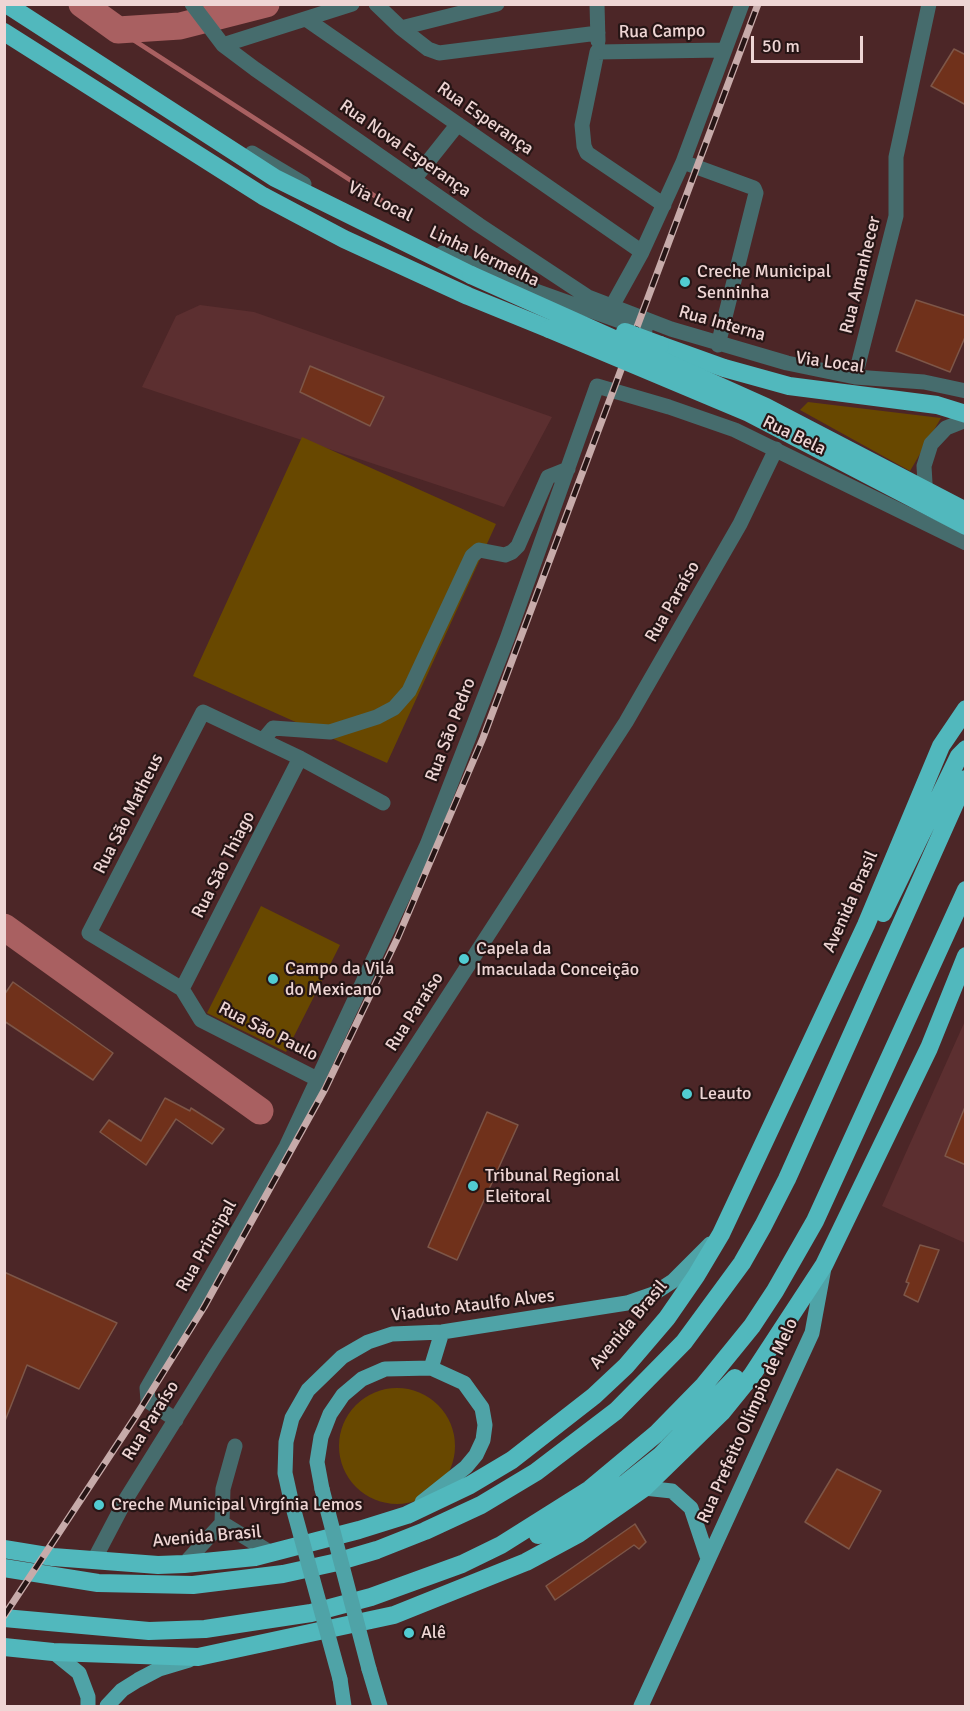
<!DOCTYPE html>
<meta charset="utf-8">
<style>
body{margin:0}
#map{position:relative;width:970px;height:1711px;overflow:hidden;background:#4c2627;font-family:Signika,sans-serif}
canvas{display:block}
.frame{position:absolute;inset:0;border:6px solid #eed5d4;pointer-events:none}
.scale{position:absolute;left:751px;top:36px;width:112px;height:27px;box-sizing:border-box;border:3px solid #eed5d4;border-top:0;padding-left:8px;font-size:18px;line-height:21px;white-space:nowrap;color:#eed5d4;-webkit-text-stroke:4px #261515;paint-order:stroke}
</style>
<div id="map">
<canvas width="970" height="1711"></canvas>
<div class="frame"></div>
<div class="scale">50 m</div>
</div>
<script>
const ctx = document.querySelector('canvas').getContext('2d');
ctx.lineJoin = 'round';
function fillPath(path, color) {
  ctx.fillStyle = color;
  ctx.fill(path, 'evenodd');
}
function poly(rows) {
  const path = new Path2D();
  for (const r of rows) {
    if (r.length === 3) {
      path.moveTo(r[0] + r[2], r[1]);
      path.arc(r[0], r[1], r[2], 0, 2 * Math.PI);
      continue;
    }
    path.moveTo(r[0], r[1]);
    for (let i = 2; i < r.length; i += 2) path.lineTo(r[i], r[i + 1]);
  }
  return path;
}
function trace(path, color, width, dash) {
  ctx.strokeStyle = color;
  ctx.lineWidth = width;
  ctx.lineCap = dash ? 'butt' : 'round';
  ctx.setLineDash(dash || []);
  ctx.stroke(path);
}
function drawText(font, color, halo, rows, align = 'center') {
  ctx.font = font + ' Signika,sans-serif';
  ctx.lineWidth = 4.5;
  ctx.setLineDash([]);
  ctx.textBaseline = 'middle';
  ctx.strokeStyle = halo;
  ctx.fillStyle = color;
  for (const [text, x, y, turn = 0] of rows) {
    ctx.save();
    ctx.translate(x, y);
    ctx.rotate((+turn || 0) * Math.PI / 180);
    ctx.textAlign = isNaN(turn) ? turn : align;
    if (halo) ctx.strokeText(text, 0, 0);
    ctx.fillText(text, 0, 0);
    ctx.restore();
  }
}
fillPath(poly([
 [200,305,254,312,552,417,504,507,142,387,176,316],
 [965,1021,965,1243,882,1206]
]), '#5c2f30');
fillPath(poly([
 [808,402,941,418,910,471,800,410],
 [302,437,496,524,387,763,193,676],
 [261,906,340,945,286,1052,207,1013],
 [397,1446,58]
]), '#684800');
trace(poly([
 [118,30,395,209]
]), '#a96061', 4.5);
trace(poly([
 [82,4,118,30,180,26,266,4],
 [4,927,260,1111]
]), '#a96061', 27);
const building = poly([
 [954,49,966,55,966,105,931,86,954,49],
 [916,300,966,316,966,335,950,372,896,351,916,300],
 [310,366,384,397,370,426,300,392,310,366],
 [13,982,113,1053,93,1080,4,1021,4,995,13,982],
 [165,1098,190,1111,191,1108,224,1129,212,1144,176,1119,146,1165,100,1132,109,1120,141,1141,165,1098],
 [965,1107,966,1107,966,1165,945,1156,965,1107],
 [487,1112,518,1125,457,1260,428,1247,487,1112],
 [920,1245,939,1250,918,1302,904,1295,909,1283,906,1282,920,1245],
 [4,1272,117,1323,79,1389,27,1365,5,1421,4,1272],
 [837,1469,881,1491,849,1549,805,1522,837,1469],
 [635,1524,646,1542,639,1549,634,1545,555,1600,546,1586,635,1524]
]);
fillPath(building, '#70311b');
trace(building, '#7d5648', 1.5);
trace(poly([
 [192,4,223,45,255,69,479,225,588,297,671,329,787,363,855,377,924,382,966,391],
 [376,4,401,28,497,4],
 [597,4,598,41],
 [306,19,642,252],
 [401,28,428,49,439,53,598,33],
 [223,45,352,4],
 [252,153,304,184],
 [683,162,754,188,756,193,718,345],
 [415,178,458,124],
 [664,205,587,153,584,146,582,125,597,52,723,50],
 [443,253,533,290,645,330],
 [611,308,642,252,683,162,742,4],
 [855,377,896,216,896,157,929,4],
 [926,500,924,466,931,444,946,428,966,420],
 [263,740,273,728,330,732,377,717,394,708,409,691,472,556,479,550,505,555,512,552,518,546,548,477,568,469],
 [182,989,300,758],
 [317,1079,201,1020,182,989,89,933,203,712,300,758,383,803],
 [176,1420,148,1401,147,1388,286,1147,427,845,507,639,597,386,669,407,735,430,966,543],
 [222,1523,223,1489,235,1446],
 [94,1560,126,1499,215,1356,626,722,740,524,776,449],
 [184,1564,222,1523,271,1553]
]), '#466c6d', 15);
trace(poly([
 [431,1368,442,1332],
 [644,1488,672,1491,691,1508,707,1556],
 [322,1489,317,1462,321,1437,330,1414,343,1395,362,1379,385,1369,431,1368,464,1383,482,1408,485,1425,483,1440,476,1455,466,1467,422,1502],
 [291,1500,285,1473,286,1442,292,1418,308,1390,342,1357,368,1342,392,1334,442,1332,627,1303,653,1294,673,1281,710,1244],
 [53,1652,79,1673,88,1697,88,1706],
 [369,1669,380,1706],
 [340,1679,344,1706],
 [107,1706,122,1690,138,1680,159,1669,189,1660],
 [641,1706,812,1333,824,1268]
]), '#4fa3a7', 15);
trace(poly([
 [6,4,275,178,471,275],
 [4,32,263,196,344,239,468,296,549,329],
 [660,345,724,368,789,386,937,405,966,414],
 [883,913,959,756,966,749],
 [538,1535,589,1509,627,1482,661,1455,735,1378],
 [4,1549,53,1557,158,1565,184,1564,255,1557,359,1530,407,1515,470,1485,512,1460,594,1396,626,1366,667,1318,696,1276,721,1234,866,925,941,746,966,709],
 [4,1568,98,1583,193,1585,283,1574,333,1563,377,1550,425,1531,481,1505,536,1472,616,1411,684,1342,742,1263,763,1226,787,1179,966,779],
 [4,1618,149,1631,205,1629,311,1613,371,1597,462,1564,501,1545,590,1489,656,1434,704,1385,752,1326,775,1291,815,1221,966,890],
 [4,1647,53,1652,198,1657,394,1615,526,1562,578,1534,644,1488,722,1412,752,1375,824,1265,929,1048,966,956]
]), '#51b8bd', 18);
const rail = poly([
 [4,1616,136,1416,204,1307,325,1089,398,937,483,738,758,4]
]);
trace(rail, '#c7abaa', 7);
trace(rail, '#261515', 4.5, [14]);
trace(poly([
 [322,1489,369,1669],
 [291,1500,340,1679]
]), '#4fa3a7', 15);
trace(poly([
 [471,275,766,407,966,511],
 [549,329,749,413,966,526],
 [625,332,660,345]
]), '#51b8bd', 18);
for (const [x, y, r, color] of [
 [685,282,6,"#51ccd2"],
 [464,959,6,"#51ccd2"],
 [273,979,6,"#51ccd2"],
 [687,1094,6,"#51ccd2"],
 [473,1186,6,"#51ccd2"],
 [99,1505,6,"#51ccd2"],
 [409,1633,6,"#51ccd2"]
]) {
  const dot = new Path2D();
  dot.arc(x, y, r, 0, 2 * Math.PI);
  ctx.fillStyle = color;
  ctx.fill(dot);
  trace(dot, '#261515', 2);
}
drawText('18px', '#eed5d4', '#261515', [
 ["Rua Campo",662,32,-1],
 ["Rua Esperança",485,119,35],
 ["Rua Nova Esperança",405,149,35],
 ["Via Local",380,202,26],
 ["Linha Vermelha",484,257,25],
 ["Rua Amanhecer",861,275,-76],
 ["Rua Interna",722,324,16],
 ["Via Local",830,363,8],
 ["Rua Bela",794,436,26],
 ["Rua Paraíso",673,602,-60],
 ["Rua São Pedro",451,730,-69],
 ["Rua São Matheus",129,814,-63],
 ["Rua São Thiago",224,865,-63],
 ["Avenida Brasil",851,902,-66],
 ["Rua Paraíso",415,1012,-57],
 ["Rua São Paulo",268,1032,27],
 ["Rua Principal",207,1246,-60],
 ["Viaduto Ataulfo Alves",473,1306,-7],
 ["Avenida Brasil",629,1325,-50],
 ["Rua Paraíso",151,1421,-58],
 ["Rua Prefeito Olímpio de Melo",748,1421,-66],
 ["Avenida Brasil",207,1537,-5]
]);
drawText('18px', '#eed5d4', '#261515', [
 ["Creche Municipal",697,272],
 ["Senninha",697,293],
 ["Capela da",476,949],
 ["Imaculada Conceição",476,970],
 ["Campo da Vila",285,969],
 ["do Mexicano",285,990],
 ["Leauto",699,1094],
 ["Tribunal Regional",485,1176],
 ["Eleitoral",485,1197],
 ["Creche Municipal Virgínia Lemos",111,1505],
 ["Alê",421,1633]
], 'left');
</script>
